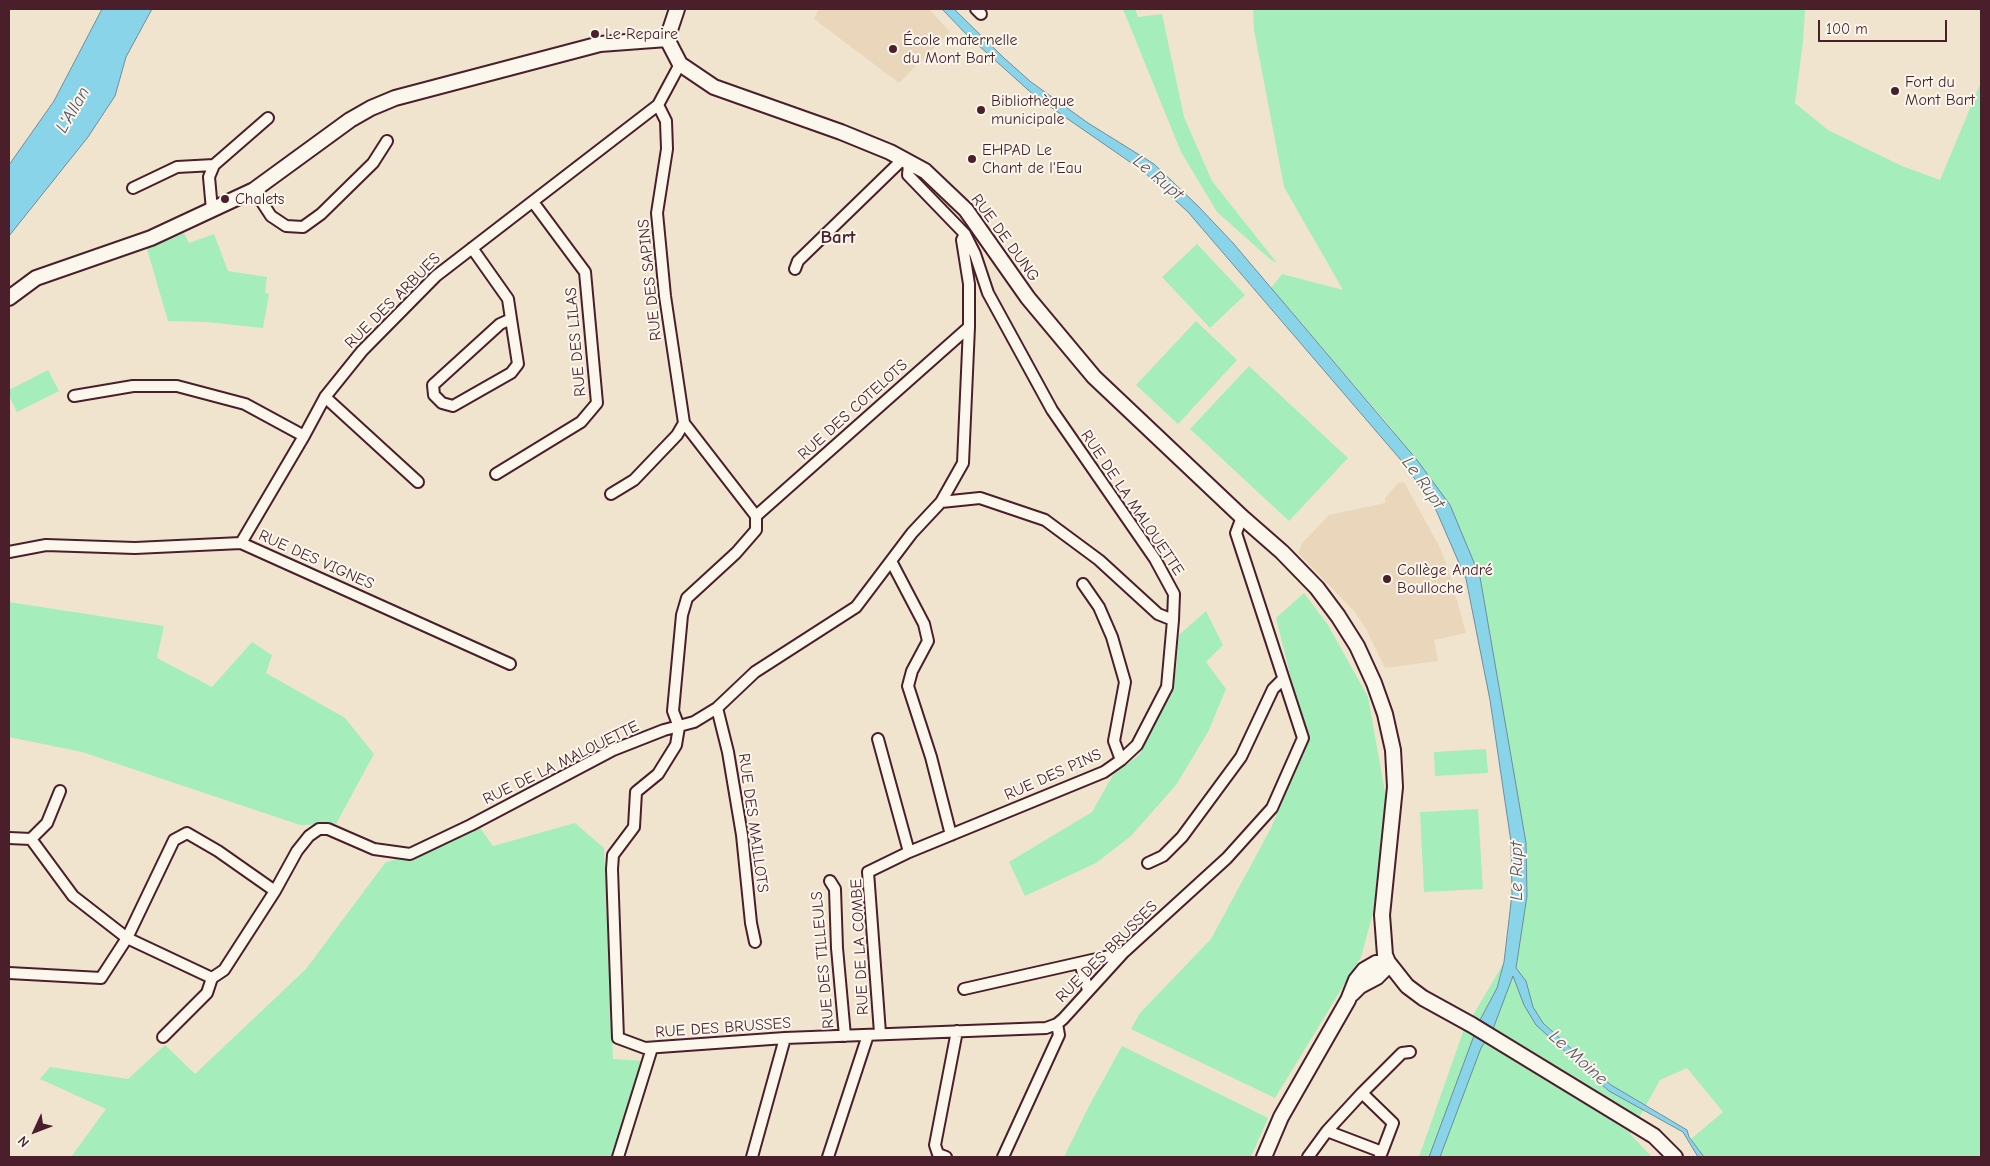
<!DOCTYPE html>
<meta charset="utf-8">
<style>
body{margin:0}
#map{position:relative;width:1990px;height:1166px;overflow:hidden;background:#f1e4cf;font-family:"Comic Neue",sans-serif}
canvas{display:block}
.frame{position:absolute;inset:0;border:10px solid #4a1f2b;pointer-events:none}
.north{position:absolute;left:10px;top:1106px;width:50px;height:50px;-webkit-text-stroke:4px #fbf7ec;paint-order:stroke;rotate:227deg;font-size:14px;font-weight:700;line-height:20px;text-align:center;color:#4a1f2b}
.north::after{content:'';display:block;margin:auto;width:18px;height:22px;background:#4a1f2b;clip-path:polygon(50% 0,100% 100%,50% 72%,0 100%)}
.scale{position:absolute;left:1818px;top:20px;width:129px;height:22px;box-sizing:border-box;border:2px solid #4a1f2b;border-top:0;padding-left:6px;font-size:15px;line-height:18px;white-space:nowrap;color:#4a1f2b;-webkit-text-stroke:4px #fbf7ec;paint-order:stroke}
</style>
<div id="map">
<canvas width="1990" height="1166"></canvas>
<div class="frame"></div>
<div class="north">N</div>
<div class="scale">100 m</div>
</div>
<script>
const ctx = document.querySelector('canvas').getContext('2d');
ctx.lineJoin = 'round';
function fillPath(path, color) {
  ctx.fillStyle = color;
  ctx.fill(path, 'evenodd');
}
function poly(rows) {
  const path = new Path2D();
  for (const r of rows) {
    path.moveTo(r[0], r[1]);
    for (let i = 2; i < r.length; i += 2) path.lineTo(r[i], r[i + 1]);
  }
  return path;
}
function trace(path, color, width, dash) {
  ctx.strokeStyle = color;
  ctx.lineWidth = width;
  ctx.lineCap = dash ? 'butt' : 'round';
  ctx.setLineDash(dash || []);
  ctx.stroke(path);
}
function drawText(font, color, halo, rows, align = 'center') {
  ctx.font = font + ' "Comic Neue",sans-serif';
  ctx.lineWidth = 4;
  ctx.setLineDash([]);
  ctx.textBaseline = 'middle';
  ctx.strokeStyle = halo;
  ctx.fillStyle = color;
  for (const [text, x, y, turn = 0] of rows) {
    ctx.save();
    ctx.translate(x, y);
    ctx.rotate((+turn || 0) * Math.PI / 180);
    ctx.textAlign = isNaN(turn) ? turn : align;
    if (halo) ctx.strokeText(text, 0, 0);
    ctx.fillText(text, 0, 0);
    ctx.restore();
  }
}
fillPath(poly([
 [815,9,929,9,950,32,899,83,814,19,818,10],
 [1404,482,1439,546,1448,568,1466,633,1434,640,1438,661,1385,668,1365,627,1353,610,1298,553,1303,542,1329,515,1385,503,1385,498,1393,489,1398,483]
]), '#ead6bb');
fillPath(poly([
 [1123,9,1135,9,1138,17,1162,14,1184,117,1212,181,1277,263,1271,260,1217,212,1181,152],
 [1253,9,1805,9,1803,42,1795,103,1828,130,1902,166,1940,180,1981,82,1981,1157,1702,1157,1691,1139,1723,1112,1687,1068,1660,1080,1630,1134,1652,1157,1419,1157,1463,1032,1509,954,1520,843,1478,591,1445,503,1392,429,1271,288,1282,274,1343,290,1284,187,1254,30],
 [184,233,189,243,214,234,228,271,267,277,265,293,269,294,263,328,205,322,168,321,147,249],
 [1197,244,1245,295,1210,328,1162,277],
 [1196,321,1237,360,1178,424,1136,385],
 [1249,366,1348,458,1289,521,1190,429],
 [48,370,59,391,17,412,9,396,9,390],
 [1304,593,1328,625,1368,697,1387,803,1373,913,1361,957,1275,1098,1131,1029,1140,1013,1211,939,1271,828,1307,742,1276,618],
 [9,602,164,626,157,658,212,687,252,642,272,655,266,673,345,718,374,754,336,824,300,825,82,752,9,737],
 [1206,611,1223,645,1206,662,1226,689,1208,732,1176,785,1131,836,1096,863,1025,896,1009,862,1092,812,1113,775,1139,755,1164,706,1176,670,1179,635],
 [1486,749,1488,773,1435,776,1434,752],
 [1478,809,1483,889,1424,892,1420,812],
 [575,823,604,848,613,1059,644,1061,611,1157,71,1157,106,1109,40,1079,50,1067,128,1079,165,1045,195,1074,306,969,385,863,480,828,493,846],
 [1122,1046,1268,1118,1251,1157,1064,1157,1089,1106]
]), '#a5edbb');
const water = poly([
 [102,9,152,9,126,57,115,96,88,137,9,236,9,165,54,101,102,9],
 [942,9,954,9,1004,58,1031,82,1088,123,1154,164,1198,206,1233,243,1417,460,1450,505,1480,577,1526,843,1527,896,1516,968,1526,981,1533,1007,1543,1023,1611,1085,1687,1130,1689,1137,1704,1157,1698,1157,1683,1132,1609,1091,1536,1025,1524,1005,1513,976,1493,1029,1481,1048,1440,1157,1429,1157,1479,1022,1497,988,1504,962,1512,894,1511,842,1490,700,1466,579,1436,510,1406,466,1188,212,1143,171,1036,97,968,36,942,9]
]);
fillPath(water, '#89d4e9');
trace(water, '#708c9d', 1);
const street = poly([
 [976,9,981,14],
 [133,188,177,167,214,165],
 [254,190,271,216,286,226,303,227,321,214,373,163,387,141],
 [212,210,209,177,214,165,268,118],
 [472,248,508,299,511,319,518,364,511,373,453,406,442,403,434,395,433,385,500,324,511,319],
 [795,269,798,261,902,160],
 [74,396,133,386,177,386,245,404,304,436],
 [325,397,418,482],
 [684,423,756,516],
 [496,474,581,422,597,403,585,272,533,202],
 [611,494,634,480,677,435,684,423,665,296,657,213,667,149,666,121,658,105],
 [941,502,963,463,969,327,969,284,962,240,965,234],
 [756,516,756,530,736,553,687,598,682,615,673,711,679,727,676,745,658,774,636,792,634,827,613,855,612,869,618,1038,645,1048,785,1038,1046,1028,1057,1024,1063,1019,1124,952,1227,858,1272,808,1303,738,1236,533,1242,517],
 [756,516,969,327],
 [241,543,304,436,325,397,362,351,436,276,658,105,680,64],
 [9,552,46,545,135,548,241,543,510,664],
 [891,561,924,624,928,641,912,671,908,686,931,757,951,835],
 [1083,584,1099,607,1112,637,1125,682,1114,741,1121,760],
 [717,708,728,752,742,835,751,923,755,942],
 [878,739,909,852],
 [9,838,31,839,73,896,127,938,212,978],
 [31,839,47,823,60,791],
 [1148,863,1163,856,1182,837,1241,757,1273,689,1283,679],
 [830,881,835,889,837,948,845,1036],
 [1080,963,1088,990],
 [9,973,101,978,127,938,174,840,187,833,218,851,275,891],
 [964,989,1123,953],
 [880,1033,868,872,909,852,1104,772,1121,760,1137,745,1167,687,1173,620],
 [163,1037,207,993,212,978,224,970,275,891,297,851,309,836,319,829,328,829,374,849,410,854,471,825,613,750,664,730,694,722,717,708,755,672,856,607,912,533,941,502,980,498,1045,520,1099,560,1158,614,1173,620,1174,594,1155,559,1052,410,988,293,975,254,965,234,908,175,909,164],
 [1327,1131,1362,1093],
 [1382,1152,1393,1123,1362,1093,1402,1053,1410,1052],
 [618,1157,652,1048],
 [752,1157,785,1038],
 [828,1157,868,1035],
 [946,1157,938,1154,935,1145,957,1031],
 [1003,1157,1059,1035,1057,1024],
 [1308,1157,1327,1131,1382,1152,1380,1156]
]);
const secondary = poly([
 [667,39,680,64,714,87,841,132,890,152,925,171,966,210,1028,298,1094,377,1242,517,1282,552,1317,588,1338,616,1357,646,1374,683,1385,714,1393,750,1395,787,1382,915,1385,955,1388,962,1407,986,1423,998,1472,1025,1654,1136,1675,1157],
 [9,298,36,278,151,238,254,190,350,120,371,108,395,98,600,44,667,39,677,9],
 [1352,994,1360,986,1377,977,1384,970,1388,962],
 [1264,1157,1281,1117,1348,1000,1356,980,1364,970,1376,963,1388,962]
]);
trace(street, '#4a1f2b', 14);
trace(secondary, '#4a1f2b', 18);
trace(street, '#fbf7ec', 10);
trace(secondary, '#fbf7ec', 14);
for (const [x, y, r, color] of [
 [595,34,5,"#4a1f2b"],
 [893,49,5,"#4a1f2b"],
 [1895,91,5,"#4a1f2b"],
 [981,110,5,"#4a1f2b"],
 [972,159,5,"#4a1f2b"],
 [225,199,5,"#4a1f2b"],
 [1387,579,5,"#4a1f2b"]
]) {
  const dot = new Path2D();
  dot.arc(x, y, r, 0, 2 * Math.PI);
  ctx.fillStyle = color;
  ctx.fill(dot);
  trace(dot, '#fbf7ec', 2);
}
drawText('16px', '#4a1f2b', '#fbf7ec', [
 ["Le Repaire",605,34],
 ["École maternelle",903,40],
 ["du Mont Bart",903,58],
 ["Fort du",1905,82],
 ["Mont Bart",1905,100],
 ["Bibliothèque",991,101],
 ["municipale",991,119],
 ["EHPAD Le",982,150],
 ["Chant de l'Eau",982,168],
 ["Chalets",235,199],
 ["Collège André",1397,570],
 ["Boulloche",1397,588]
], 'left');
drawText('16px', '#4a1f2b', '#fbf7ec', [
 ["RUE DE DUNG",1005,238,54],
 ["RUE DES SAPINS",650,280,-96],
 ["RUE DES ARBUES",393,301,-45],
 ["RUE DES LILAS",576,342,-95],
 ["RUE DES COTELOTS",853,410,-42],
 ["RUE DE LA MALOUETTE",1132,503,56],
 ["RUE DES VIGNES",316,560,24],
 ["RUE DE LA MALOUETTE",561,763,-26],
 ["RUE DES PINS",1053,775,-24],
 ["RUE DES MAILLOTS",753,823,82],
 ["RUE DE LA COMBE",860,947,-93],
 ["RUE DES BRUSSES",1107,952,-45],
 ["RUE DES TILLEULS",823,960,-95],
 ["RUE DES BRUSSES",723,1028,-4]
]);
drawText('italic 18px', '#5d5564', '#fbf7ec', [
 ["L'Allan",73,110,-60],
 ["Le Rupt",1158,178,40],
 ["Le Rupt",1423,483,54],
 ["Le Rupt",1517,871,-90],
 ["Le Moine",1578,1058,42]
]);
drawText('bold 19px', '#4a1f2b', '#fbf7ec', [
 ["Bart",838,238]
]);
</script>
